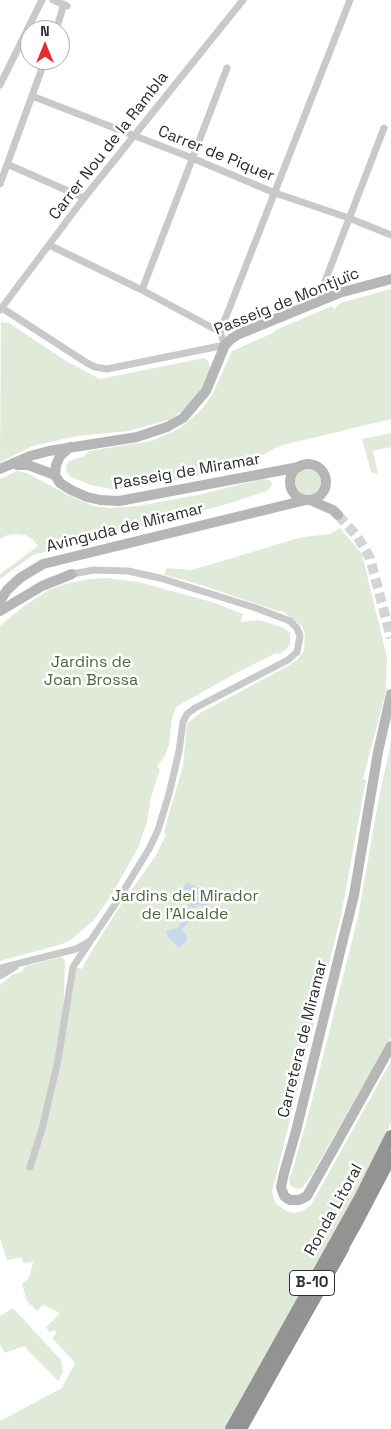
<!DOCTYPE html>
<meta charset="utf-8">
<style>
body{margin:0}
#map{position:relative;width:391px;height:1429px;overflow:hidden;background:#fff;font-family:"Space Grotesk",sans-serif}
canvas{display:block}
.north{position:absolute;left:20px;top:20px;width:50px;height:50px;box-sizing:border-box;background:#fff;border:1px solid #ababab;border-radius:50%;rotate:0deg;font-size:14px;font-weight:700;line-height:20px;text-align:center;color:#2c2c2c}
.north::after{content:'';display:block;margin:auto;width:18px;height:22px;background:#e42d33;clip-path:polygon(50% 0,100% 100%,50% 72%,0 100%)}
</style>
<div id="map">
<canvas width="391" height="1429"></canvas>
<div class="north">N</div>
</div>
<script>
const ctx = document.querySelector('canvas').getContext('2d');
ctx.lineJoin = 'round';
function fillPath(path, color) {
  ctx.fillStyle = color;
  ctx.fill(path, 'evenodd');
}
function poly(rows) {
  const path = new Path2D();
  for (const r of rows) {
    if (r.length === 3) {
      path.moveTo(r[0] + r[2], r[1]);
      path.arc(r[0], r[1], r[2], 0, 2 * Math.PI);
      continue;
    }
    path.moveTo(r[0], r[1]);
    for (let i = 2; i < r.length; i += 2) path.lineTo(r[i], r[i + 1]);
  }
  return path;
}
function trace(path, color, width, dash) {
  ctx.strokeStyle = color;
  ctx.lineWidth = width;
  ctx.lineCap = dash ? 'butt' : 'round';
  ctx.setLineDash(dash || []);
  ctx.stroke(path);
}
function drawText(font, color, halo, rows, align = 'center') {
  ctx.font = font + ' "Space Grotesk",sans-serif';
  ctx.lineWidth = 5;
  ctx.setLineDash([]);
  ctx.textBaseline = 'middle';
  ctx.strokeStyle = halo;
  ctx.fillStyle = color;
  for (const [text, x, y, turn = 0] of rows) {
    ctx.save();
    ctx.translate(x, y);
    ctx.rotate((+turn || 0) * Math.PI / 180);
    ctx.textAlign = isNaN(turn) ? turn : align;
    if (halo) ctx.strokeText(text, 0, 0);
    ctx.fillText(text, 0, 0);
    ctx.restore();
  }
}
fillPath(poly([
 [391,289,391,419,279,446,259,457,259,460,239,465,239,468,137,488,110,489,91,485,71,477,67,473,66,466,69,461,84,456,89,451,151,441,173,432,184,425,202,409,213,393,232,351,273,333,276,330,332,306,334,309,340,303],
 [1,322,9,323,66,361,100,379,204,358,208,361,211,371,196,398,183,410,171,419,129,431,77,436,33,446,0,462],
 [391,433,391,447,373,451,378,474,371,472,362,439],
 [308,482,13],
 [17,471,27,473,72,497,94,506,109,508,138,506,198,495,262,479,270,480,272,485,267,491,227,504,33,555,0,579,0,574,38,546,32,539,25,535,16,534,8,535,0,539,0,479],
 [340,528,361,553,363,558,387,657,386,687,387,688,363,779,366,780,341,916,272,1192,276,1204,288,1212,294,1213,302,1211,311,1205,391,1061,391,1123,349,1209,225,1429,0,1429,0,1421,62,1388,75,1363,52,1338,56,1334,55,1330,49,1332,46,1327,60,1313,43,1305,37,1311,27,1301,22,1284,29,1278,33,1262,23,1263,22,1257,7,1260,0,1239,0,985,12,975,21,972,26,966,61,957,65,960,64,997,59,1049,73,967,82,969,85,962,120,906,155,857,166,835,164,831,183,766,187,724,200,713,288,666,298,659,304,650,305,635,302,626,282,611,278,611,195,583,164,575,167,568,192,570,302,537,330,534],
 [106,578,138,582,212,602,243,614,240,622,260,620,284,628,290,633,290,644,287,649,280,654,276,653,231,676,176,707,172,718,169,744,165,756,157,766,160,770,151,797,147,822,138,848,111,896,94,920,71,940,62,944,0,961,0,626,24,606,50,589,69,583,91,579],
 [391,742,391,1037,311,1176,302,1188,296,1189,290,1185,289,1178,292,1172,309,1112,358,917,378,803],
 [13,1308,61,1360,63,1372,58,1381,24,1346,5,1353,0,1344,0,1316]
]), '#e1ead9');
fillPath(poly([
 [187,882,200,889,210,900,210,903,206,906,197,905,195,908,188,906,187,903,188,900,183,889],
 [190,910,198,916,197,918,189,922,184,927,182,930,187,935,187,940,182,946,178,947,168,937,166,932,168,930,178,928,183,920,183,916,189,915]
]), '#c5daea');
trace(poly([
 [338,515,357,536,370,558,391,638]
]), '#d5d5d5', 10, [10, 5]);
trace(poly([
 [53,0,67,6],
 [56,30,62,11,63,4],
 [0,85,42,0],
 [32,96,192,158,275,193,349,218,391,235],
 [7,164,84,198],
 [0,184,45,60],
 [49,245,142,290,220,332],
 [142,290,227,68],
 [319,302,322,289,384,128],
 [2,308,87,363,95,367,107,369,225,345,220,332],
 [0,310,84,198,243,0],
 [220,332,350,0],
 [0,968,76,949,90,941],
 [0,976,15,967],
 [30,1167,42,1129,58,1060,73,967,118,900,149,849,158,830,169,794,179,751,183,722,187,714,195,708,288,660,297,652,300,636,297,628,290,621,256,608,160,578,128,571,94,570,72,574]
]), '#c9c9c9', 7);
trace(poly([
 [308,482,18],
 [17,465,28,465,55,475,60,483,71,490,87,497,100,500,119,501,299,467],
 [0,469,30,456,49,451,137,437,167,427,183,418,206,391,225,345,231,339,239,334,339,293,391,279],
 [55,475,56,465,60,456,70,447],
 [310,500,333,510,338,515],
 [0,601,7,590,20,578,43,564,306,500],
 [0,611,42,586,72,574],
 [391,694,378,752,354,895,296,1131,284,1173,281,1187,284,1196,290,1200,299,1200,307,1196,391,1046]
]), '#b6b6b6', 10);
trace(poly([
 [231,1429,360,1198,391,1136]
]), '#939393', 12);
const rail = poly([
 [288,1353,347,1249],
 [237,1429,310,1298,391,1160]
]);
trace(rail, '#818181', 4.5);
trace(rail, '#fff', 2.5, [8]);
trace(poly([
 [241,1429,357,1222,391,1157]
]), '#939393', 12);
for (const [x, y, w] of [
 [312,1283,45]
]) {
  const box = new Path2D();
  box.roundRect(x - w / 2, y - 12.5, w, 25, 4);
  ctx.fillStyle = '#fff';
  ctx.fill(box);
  trace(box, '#2c2c2c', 1);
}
drawText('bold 15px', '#2c2c2c', null, [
 ["B-10",312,1283]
]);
drawText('16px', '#2c2c2c', '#fff', [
 ["Carrer Nou de la Rambla",109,146,-52],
 ["Carrer de Piquer",216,154,22],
 ["Passeig de Montjuïc",287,302,-22],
 ["Passeig de Miramar",187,472,-10],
 ["Avinguda de Miramar",125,528,-14],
 ["Carretera de Miramar",303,1039,-76],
 ["Ronda Litoral",334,1210,-61]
]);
drawText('16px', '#4d673a', '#fff', [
 ["Jardins de",91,663],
 ["Joan Brossa",91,681],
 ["Jardins del Mirador",185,897],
 ["de l'Alcalde",185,915]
]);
</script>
